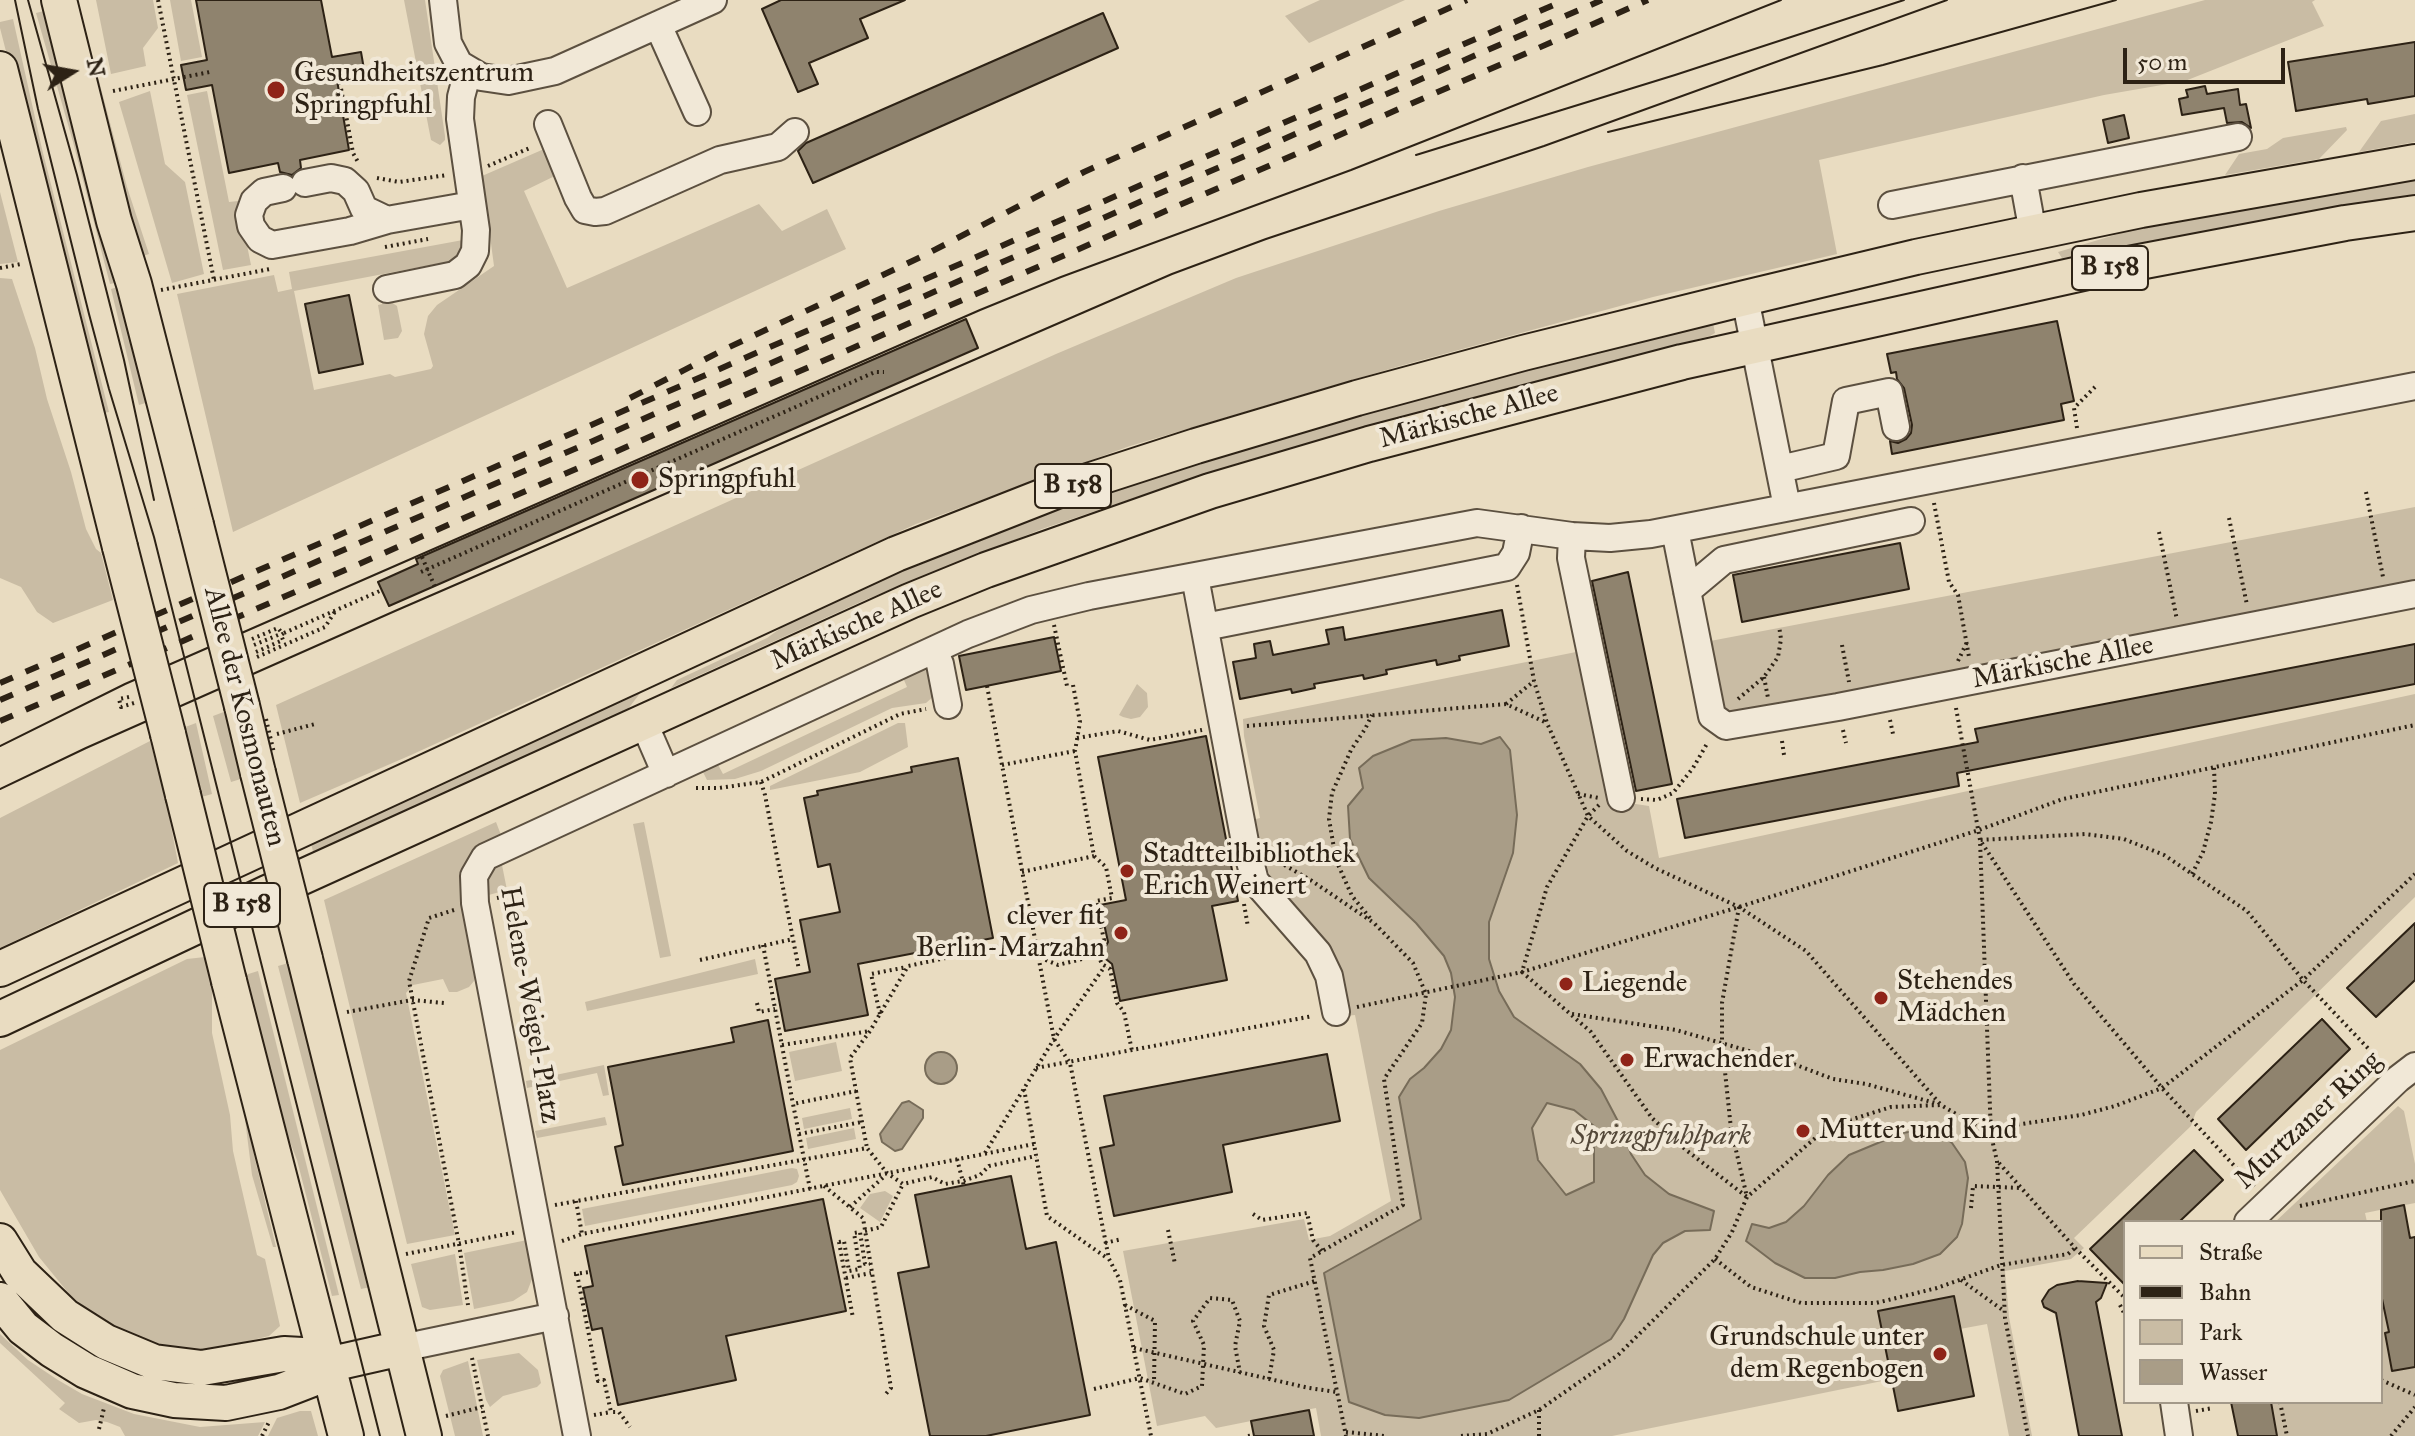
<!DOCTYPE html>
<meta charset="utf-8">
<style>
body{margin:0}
#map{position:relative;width:2415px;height:1436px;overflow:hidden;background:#e9dcc1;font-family:"IM FELL Great Primer",serif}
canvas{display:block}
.legend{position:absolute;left:2123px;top:1220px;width:260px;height:184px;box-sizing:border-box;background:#f1e8d7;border:2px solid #a39989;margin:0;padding:10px 14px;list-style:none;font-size:24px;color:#2d2215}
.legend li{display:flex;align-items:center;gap:16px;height:40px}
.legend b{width:40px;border:2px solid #a39989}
.north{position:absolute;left:32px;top:32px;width:80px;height:80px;-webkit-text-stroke:6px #f1e8d7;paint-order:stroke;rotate:79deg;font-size:22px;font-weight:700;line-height:32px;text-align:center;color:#2d2215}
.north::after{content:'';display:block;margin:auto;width:28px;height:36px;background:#2d2215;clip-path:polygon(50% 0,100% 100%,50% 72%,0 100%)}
.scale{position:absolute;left:2123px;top:48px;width:162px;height:36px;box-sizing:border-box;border:4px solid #2d2215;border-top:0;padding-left:10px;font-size:24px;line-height:28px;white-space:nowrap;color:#2d2215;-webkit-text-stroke:6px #f1e8d7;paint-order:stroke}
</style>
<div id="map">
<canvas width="2415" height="1436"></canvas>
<ul class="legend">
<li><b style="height:10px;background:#e9dcc1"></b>Straße</li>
<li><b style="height:10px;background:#2d2215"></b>Bahn</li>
<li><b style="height:22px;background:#c9bca4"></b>Park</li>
<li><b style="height:22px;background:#a99d87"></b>Wasser</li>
</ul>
<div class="north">N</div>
<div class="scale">50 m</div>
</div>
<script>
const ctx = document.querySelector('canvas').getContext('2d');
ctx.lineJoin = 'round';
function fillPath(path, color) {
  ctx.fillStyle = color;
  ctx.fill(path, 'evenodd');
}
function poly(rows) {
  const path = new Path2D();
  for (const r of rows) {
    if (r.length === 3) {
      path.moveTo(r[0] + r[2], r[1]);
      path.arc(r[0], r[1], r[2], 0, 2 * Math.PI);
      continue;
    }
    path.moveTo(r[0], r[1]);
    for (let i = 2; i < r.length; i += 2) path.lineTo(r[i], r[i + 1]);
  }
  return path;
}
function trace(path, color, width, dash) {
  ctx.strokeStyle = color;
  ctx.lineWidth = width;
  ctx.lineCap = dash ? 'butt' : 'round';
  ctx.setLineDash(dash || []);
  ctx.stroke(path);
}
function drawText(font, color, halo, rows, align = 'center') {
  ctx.font = font + ' "IM FELL Great Primer",serif';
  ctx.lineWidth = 8;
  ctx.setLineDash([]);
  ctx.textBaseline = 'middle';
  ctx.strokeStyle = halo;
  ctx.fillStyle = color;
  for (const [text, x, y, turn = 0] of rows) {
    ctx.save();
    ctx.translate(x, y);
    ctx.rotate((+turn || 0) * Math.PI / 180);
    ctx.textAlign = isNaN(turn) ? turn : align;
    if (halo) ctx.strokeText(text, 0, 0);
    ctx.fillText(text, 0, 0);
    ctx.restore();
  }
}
fillPath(poly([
 [96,0,153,0,158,28,143,48,146,66,111,74],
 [170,0,191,0,202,57,181,61],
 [404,0,425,0,445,136,445,140,440,145,431,140],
 [1320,0,1405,0,1309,43,1285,16],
 [2205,0,2315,0,2312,2,2324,26,2185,81,2104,95,1819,160,1837,254,1653,297,1400,366,1130,446,916,524,411,755,300,803,276,705,1056,354,1236,278,1439,211,1588,167],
 [77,5,79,5,127,187,149,254,140,257],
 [44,11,93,211,120,282,110,284,73,142,36,13],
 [13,19,42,149,109,412,99,414,0,28,0,22],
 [150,91,165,164,185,182,204,274,172,283,119,102],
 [207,91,229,202,238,201,251,265,223,270,187,95],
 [2415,114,2415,142,2359,152,2381,121],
 [2346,127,2347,130,2319,159,2225,175,2239,154,2267,149,2283,138],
 [551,146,563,172,524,191,567,288,759,204,782,231,827,209,846,249,233,532,177,294,274,275,278,292,292,289,289,272,463,240,465,243,457,260,294,291,314,390,390,374,395,377,431,369,433,366,424,334,428,316,437,305,494,266,482,176],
 [2415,176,2415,194,2062,258,2058,252,2145,226],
 [0,192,18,262,0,264],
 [0,278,12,279,35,348,47,399,71,472,86,529,96,549,101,553,113,600,53,623,37,612,21,587,0,578],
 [121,286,152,401,139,405,111,289],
 [391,302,397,306,402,331,398,338,384,340,378,305],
 [1713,323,1715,333,1710,336,1422,412,1194,478,1042,529,865,600,671,688,677,680,767,638,803,612,833,598,1028,518,1222,454,1487,378],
 [2415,507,2415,584,1740,715,1729,712,1719,703,1705,642],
 [1581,651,1609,800,1649,806,1659,858,2415,694,2415,897,2196,1112,2191,1126,2074,1238,2084,1248,2071,1259,2005,1271,2009,1317,2032,1436,2009,1436,1987,1324,1960,1329,1953,1296,1878,1311,1892,1379,1612,1436,1321,1436,1316,1408,1216,1428,1205,1416,1157,1426,1123,1251,1304,1219,1309,1240,1330,1236,1391,1201,1355,1015,1345,1016,1260,856,1252,820,1260,818,1244,736,1243,719],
 [928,661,935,695,926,703,892,708,761,771,735,779,707,780,701,768,716,761,723,774,907,687,901,673],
 [1137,684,1147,693,1148,707,1140,717,1131,719,1123,717,1119,715],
 [639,689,641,692,628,709,314,855,310,840],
 [229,710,244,778,231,782,213,716],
 [196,723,212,794,198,798,180,729],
 [898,723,905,723,908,747,860,772,770,790,770,786],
 [150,741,166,800,178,863,0,948,0,818],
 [496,822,501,835,477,847,466,862,462,888,478,969,474,981,469,987,457,992,449,992,443,979,413,985,406,993,455,1235,407,1244,324,900],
 [644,822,671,956,660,958,633,824],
 [501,860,507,890,485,896,483,874],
 [205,957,212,984,212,1033,230,1115,233,1151,257,1255,265,1259,280,1326,269,1336,224,1347,196,1350,165,1346,122,1330,92,1313,70,1295,39,1257,0,1190,0,1050,187,959],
 [755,959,758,974,587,1011,585,1002],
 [292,962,375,1286,361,1289,278,966],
 [258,971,339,1295,332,1296,297,1160,271,1093,242,976],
 [836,1042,842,1071,795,1081,789,1052],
 [604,1065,609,1095,603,1096,597,1073,527,1088,526,1081],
 [243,1103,249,1104,254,1155,276,1247,273,1247,252,1175],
 [2398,1106,2404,1111,2415,1164,2415,1203,2365,1213,2367,1222,2275,1222],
 [850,1108,852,1119,804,1129,802,1118],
 [605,1117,607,1125,537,1138,535,1131],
 [854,1128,856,1139,808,1149,806,1138],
 [792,1168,797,1169,799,1176,797,1182,792,1185,585,1226,582,1209],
 [885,1191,893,1196,880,1222,860,1208,870,1194],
 [527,1240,534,1274,527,1292,513,1301,474,1309,464,1253],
 [455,1254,463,1305,430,1310,422,1307,411,1264],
 [2381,1294,2389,1332,2385,1333,2392,1371,2415,1367,2415,1436,2277,1436,2271,1402,2381,1402],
 [0,1334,28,1360,58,1380,82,1394,134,1414,200,1427,265,1422,258,1436,125,1436,120,1427,107,1422,96,1420,79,1423,59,1409,65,1403,0,1343],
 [519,1353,538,1370,541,1383,537,1387,503,1396,490,1407,486,1400,477,1360],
 [468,1361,483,1436,455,1436,440,1376,443,1370],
 [300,1411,311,1411,318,1436,268,1436,277,1418]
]), '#c9bca4');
const water = poly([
 [1500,737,1510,750,1517,815,1513,853,1489,922,1489,959,1499,991,1514,1017,1580,1064,1601,1089,1621,1127,1631,1154,1645,1175,1669,1194,1714,1211,1710,1230,1685,1231,1663,1243,1653,1255,1624,1319,1611,1339,1509,1400,1419,1418,1385,1415,1349,1402,1324,1273,1421,1219,1399,1097,1410,1079,1424,1068,1441,1049,1451,1030,1455,997,1451,973,1444,956,1416,923,1369,878,1350,839,1348,806,1363,788,1359,768,1373,756,1412,740,1446,738,1481,744,1500,737],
 [1547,1103,1574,1110,1594,1126,1594,1182,1566,1195,1538,1160,1532,1128,1547,1103],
 [941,1068,16],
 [909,1101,923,1110,923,1118,902,1149,895,1151,882,1142,880,1134,902,1103,909,1101],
 [1923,1130,1938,1133,1952,1143,1965,1162,1968,1178,1962,1224,1957,1237,1940,1254,1913,1264,1883,1270,1860,1272,1835,1278,1805,1278,1775,1263,1746,1241,1752,1224,1769,1228,1786,1222,1804,1206,1828,1175,1849,1155,1902,1133,1923,1130]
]);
fillPath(water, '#a99d87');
trace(water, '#776c59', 2);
const building = poly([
 [196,0,321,0,332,57,361,52,365,75,337,80,349,150,300,160,301,168,292,175,280,172,278,163,229,173,212,85,186,90,181,65,207,60,196,0],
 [781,0,905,0,860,19,868,38,809,63,818,84,798,92,762,9,781,0],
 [1103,13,1118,48,813,183,798,151,806,143,1103,13],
 [2415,42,2415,96,2368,104,2367,99,2296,111,2288,62,2415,42],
 [2205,86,2207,94,2238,89,2240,105,2246,104,2251,128,2242,122,2227,123,2224,108,2182,115,2179,99,2188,97,2186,90,2205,86],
 [2124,115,2129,138,2108,143,2103,120,2124,115],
 [349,295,363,364,319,373,305,304,349,295],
 [966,319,978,348,389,606,378,582,418,564,416,559,966,319],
 [2057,321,2074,401,2061,404,2064,420,1892,454,1890,441,1898,443,1906,439,1911,433,1912,425,1904,388,1897,379,1896,372,1891,373,1887,354,2057,321],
 [1900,543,1909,589,1742,622,1733,575,1900,543],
 [1628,572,1672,784,1636,791,1592,581,1628,572],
 [1502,610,1509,646,1459,656,1460,660,1437,665,1436,660,1386,670,1387,674,1364,679,1363,675,1314,684,1315,688,1292,693,1291,689,1240,699,1233,662,1256,658,1254,644,1270,641,1273,655,1329,644,1326,630,1343,627,1345,640,1502,610],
 [1054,637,1061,671,966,690,959,656,1054,637],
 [2415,644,2415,684,1957,773,1959,786,1685,838,1677,799,1978,742,1975,729,2415,644],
 [1206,736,1238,901,1212,906,1227,980,1120,1001,1112,964,1101,955,1108,942,1100,905,1126,900,1098,757,1206,736],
 [958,758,993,938,858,964,868,1015,785,1031,775,979,810,972,800,920,840,912,830,864,818,867,804,798,818,795,817,791,912,772,911,767,958,758],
 [2415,923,2415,980,2376,1017,2347,988,2415,923],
 [2322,1019,2350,1049,2246,1150,2218,1119,2322,1019],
 [768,1020,793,1151,623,1185,615,1147,623,1145,608,1067,734,1042,731,1028,768,1020],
 [1327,1054,1340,1121,1223,1145,1232,1192,1114,1216,1100,1148,1114,1145,1104,1096,1327,1054],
 [2194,1150,2223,1180,2179,1222,2125,1222,2125,1285,2090,1249,2194,1150],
 [1011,1176,1026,1249,1056,1242,1090,1415,986,1436,930,1436,898,1273,929,1267,915,1195,1011,1176],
 [823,1199,846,1311,726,1336,736,1380,618,1405,602,1328,592,1330,583,1288,593,1286,585,1246,823,1199],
 [2404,1205,2410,1238,2415,1237,2415,1367,2392,1371,2385,1333,2389,1332,2381,1294,2381,1210,2404,1205],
 [2078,1281,2107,1283,2101,1298,2096,1302,2122,1436,2079,1436,2056,1313,2044,1307,2042,1301,2049,1290,2057,1285,2078,1281],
 [1954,1296,1974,1396,1898,1411,1878,1311,1954,1296],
 [2231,1402,2271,1402,2277,1436,2238,1436,2231,1402],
 [1309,1410,1314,1436,1254,1436,1251,1421,1309,1410]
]);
fillPath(building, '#8f836e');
trace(building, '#2d2215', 2);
const minor = poly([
 [443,0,448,43,459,64,481,77,508,81,555,71,713,0],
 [658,25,697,112],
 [548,124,578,198,585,210,595,212,605,211,720,160,778,147,795,132],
 [2023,178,2033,233],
 [305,183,331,178,345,181,356,191,364,209,387,220],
 [283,188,264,192,254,201,249,215,251,226,260,239,272,245,350,231,387,220,472,205],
 [1892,205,2238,137],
 [387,289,455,275,468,265,475,251,476,230,460,119,461,97,468,71],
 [1745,298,1787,507],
 [1780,469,1836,456,1846,401,1889,392,1896,427],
 [1675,530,1712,716,1726,726,1838,707,2415,594],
 [1572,536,1571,558,1621,798],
 [1195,577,1245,842,1255,881,1318,953,1329,976,1336,1012],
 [1687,591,1724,560,1911,521],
 [1205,627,1507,567,1516,553,1521,528],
 [934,650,940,664,948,705],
 [643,721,666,774],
 [2248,1222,2398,1079,2415,1066],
 [402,1348,555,1316],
 [2174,1402,2179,1436],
 [577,1436,475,903,474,876,485,857,968,634,1031,610,1089,596,1477,523,1572,536,1610,538,1651,534,2415,386]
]);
const major = poly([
 [59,0,114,221,134,284,196,525],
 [0,69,120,547],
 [242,706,258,773],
 [168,734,183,795],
 [305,959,424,1436],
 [0,969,896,554,1054,492,1196,446,1357,398,1523,353,1745,298,1916,257,2141,210,2415,162],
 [229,981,346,1436],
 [0,1019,267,893,910,601,986,570,1210,491,1369,444,1682,362,2097,270,2345,223,2415,213],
 [0,1241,20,1273,65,1316,106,1342,154,1362,202,1368,284,1354,302,1355,327,1365],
 [0,1300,23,1328,52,1350,86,1371,132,1391,174,1400,226,1403,279,1392,310,1380,327,1365,402,1348]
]);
trace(minor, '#5c5040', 30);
trace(major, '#2d2215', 38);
trace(poly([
 [158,0,214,280],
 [340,83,353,153,358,162],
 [113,91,210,72],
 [488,166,532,147],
 [377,178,399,182,447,175],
 [385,247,428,239],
 [0,268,21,264],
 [161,290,270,269],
 [2077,428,2074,408,2095,387],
 [2366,492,2383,577],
 [1934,503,1949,582,1958,595,1969,657],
 [2229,518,2247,605],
 [2159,532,2177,620],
 [422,557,435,587],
 [421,572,875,372,884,372],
 [1517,585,1534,681,1547,723,1588,816,1627,851,1655,868,1739,907,1806,951,1941,1105],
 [1054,625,1067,686],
 [284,633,382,590],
 [252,639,278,628,282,633],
 [254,645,278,635,280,638],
 [1842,645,1849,682],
 [256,652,283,640,281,635,284,633],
 [257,657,325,627,336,610],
 [1958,661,1967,642],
 [1764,677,1768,698],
 [1073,685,1080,722,1075,751,1094,856,1106,867,1112,898,1096,901,1104,940,1099,948,1098,955,1102,964,1110,969,1117,1003,1124,1012,1132,1051],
 [987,686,1054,1039,1070,1063,1109,1259,1120,1280,1151,1436],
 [129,697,119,699,121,707,134,703],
 [1738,699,1764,677,1778,657,1781,639,1779,626],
 [1506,704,1534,681],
 [1956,708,1980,840,1991,1135,1997,1161,2005,1318,2028,1436],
 [1890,720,1893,734],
 [1247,726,1506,704,1547,723],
 [1843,730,1846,743],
 [277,734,315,724],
 [1077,738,1118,731,1150,740,1202,730],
 [1782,741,1784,755],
 [1002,765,1075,751],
 [761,782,765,795,799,970],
 [696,788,719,788,761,782,900,714,926,709],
 [1578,794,1599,798],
 [1641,799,1657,800,1673,793,1693,768,1708,742],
 [1599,805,1588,816,1547,887,1522,972,1591,1032,1652,1118,1686,1150,1747,1197],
 [1274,859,1312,881,1374,923,1413,963,1426,994,1422,1023,1384,1079,1403,1205,1310,1258,1346,1436],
 [1022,872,1094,856],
 [2192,874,2203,852,2211,822,2215,794,2214,767],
 [497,898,512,895],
 [1244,904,1248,927],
 [1739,907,1722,1003,1722,1043,1731,1129,1747,1197],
 [454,910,429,918,409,981,459,1244,468,1305],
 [1370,918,1352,896,1336,860,1329,819,1332,793,1351,750,1365,729,1372,715],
 [763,945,793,1104],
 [700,960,793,939],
 [757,1003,759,1012,775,1009],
 [1357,1007,1522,972,1739,907,1979,830,2063,799,2415,725],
 [347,1012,412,1000,444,1003],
 [880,1014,871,974,907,967],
 [1572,1014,1676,1030,1791,1063,1833,1079,1866,1084,1935,1103],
 [782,1045,870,1031],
 [1036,1068,1313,1016],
 [1024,1089,1034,1144],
 [856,1091,867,1148],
 [799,1134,862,1122],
 [2277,1140,2288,1151],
 [985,1153,1054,1039,1105,966],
 [957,1159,964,1186],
 [1999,1163,2075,1248,2123,1296],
 [824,1186,863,1218,891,1388,884,1396],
 [2254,1187,2162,1088,2074,984,1980,840,2085,834,2124,839,2164,855,2247,911,2303,980,2382,1063],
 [810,1189,793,1104,856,1091,850,1058,870,1031,908,966,1016,943,1038,957,1058,965,1098,955],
 [576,1201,582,1234],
 [555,1205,867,1148,887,1173,903,1184,932,1177,945,1184,963,1181,980,1175,989,1166,1036,1156],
 [2300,1206,2415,1181],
 [850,1207,886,1175],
 [1971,1208,1973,1186,2020,1188],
 [1253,1214,1262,1220,1307,1213,1313,1240,1322,1251],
 [1168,1230,1175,1264],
 [865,1231,881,1227,903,1184],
 [562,1241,582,1234,1034,1144,1047,1216,1107,1258],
 [839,1242,844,1241,849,1271,860,1269,854,1233,860,1232,865,1264,870,1264],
 [839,1242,853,1318],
 [1105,1243,1122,1239],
 [406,1254,517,1232],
 [1715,1259,1751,1287,1801,1303,1876,1303,1937,1288,2001,1265,2068,1254,2075,1248],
 [574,1274,590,1272],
 [577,1274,598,1381,604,1380,611,1412,619,1412,630,1427],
 [846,1278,871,1273],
 [1961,1280,2004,1311],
 [1125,1305,1155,1321,1154,1383],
 [2120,1305,2125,1315],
 [1134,1348,1309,1388,1337,1392],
 [472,1358,488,1436],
 [1269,1379,1274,1350,1264,1326,1269,1295,1315,1281],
 [2381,1380,2415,1395],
 [1094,1389,1140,1378,1185,1394,1202,1386,1204,1345,1193,1321,1210,1298,1232,1300,1240,1321,1235,1346,1240,1373],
 [2280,1402,2287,1436],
 [1539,1410,1539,1436],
 [2196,1411,2213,1408],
 [594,1415,611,1412],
 [446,1416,482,1407],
 [99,1429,104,1408],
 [1346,1432,1385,1436],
 [262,1436,270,1420],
 [1248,1436,1254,1435],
 [1461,1436,1487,1434,1539,1410,1618,1355,1715,1259,1732,1232,1747,1197,1828,1127,1891,1107,1941,1105,1991,1135,2015,1125,2081,1115,2115,1106,2162,1088,2303,980,2415,874],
 [2391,1436,2415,1407]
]), '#2d2215', 4, [2, 4]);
trace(minor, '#f1e8d7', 26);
trace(major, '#e9dcc1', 34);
trace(poly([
 [15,0,38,109,89,314,109,389,154,537,380,1436],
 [28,0,77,175,124,360,154,500],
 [1608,132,1883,65,2116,0],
 [1416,155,1675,75,1904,0],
 [0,746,125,684,980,310,1061,277,1351,170,1781,0],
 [0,789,86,748,395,611,1172,274,1266,239,1544,146,1947,0]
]), '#2d2215', 2);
trace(poly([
 [630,398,723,350,923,256,1084,172,1467,0],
 [0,683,1565,0],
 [0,700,1602,0],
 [0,721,1648,0]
]), '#2d2215', 6, [14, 14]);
const majorBridge = poly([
 [196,525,242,706],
 [120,547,168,734],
 [258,773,305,959],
 [183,795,229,981]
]);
trace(majorBridge, '#2d2215', 38, []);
trace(poly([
 [266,719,274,753]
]), '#2d2215', 4, [2, 4]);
trace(majorBridge, '#e9dcc1', 34);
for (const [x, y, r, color] of [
 [276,90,10,"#8f2418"],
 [640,480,10,"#8f2418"],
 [1127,871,8,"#8f2418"],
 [1121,933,8,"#8f2418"],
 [1566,984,8,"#8f2418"],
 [1881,998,8,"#8f2418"],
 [1627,1060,8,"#8f2418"],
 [1803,1131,8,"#8f2418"],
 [1940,1354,8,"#8f2418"]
]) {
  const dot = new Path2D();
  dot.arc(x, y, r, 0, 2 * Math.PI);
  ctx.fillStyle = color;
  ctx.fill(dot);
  trace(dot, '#f1e8d7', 3);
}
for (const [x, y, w] of [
 [2110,268,76],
 [1073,486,76],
 [242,905,76]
]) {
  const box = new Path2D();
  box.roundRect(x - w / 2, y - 22, w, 44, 6);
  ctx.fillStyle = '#f1e8d7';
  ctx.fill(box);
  trace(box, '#2d2215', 2);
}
drawText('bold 26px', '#2d2215', null, [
 ["B 158",2110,268],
 ["B 158",1073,486],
 ["B 158",242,905]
]);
drawText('28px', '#2d2215', '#f1e8d7', [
 ["Gesundheitszentrum",294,74],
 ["Springpfuhl",294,106],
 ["Springpfuhl",658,480],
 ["Stadtteilbibliothek",1143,855],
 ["Erich Weinert",1143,887],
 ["clever fit",1105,917,"right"],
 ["Berlin-Marzahn",1105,949,"right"],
 ["Stehendes",1897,982],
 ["Mädchen",1897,1014],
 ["Liegende",1582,984],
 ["Erwachender",1643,1060],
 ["Mutter und Kind",1819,1131],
 ["Grundschule unter",1924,1338,"right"],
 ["dem Regenbogen",1924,1370,"right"]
], 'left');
drawText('28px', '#2d2215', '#f1e8d7', [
 ["Märkische Allee",1469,417,-15],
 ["Märkische Allee",857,626,-24],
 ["Märkische Allee",2063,663,-11],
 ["Allee der Kosmonauten",244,717,76],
 ["Helene-Weigel-Platz",529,1005,80],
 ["Murtzaner Ring",2309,1121,-43]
]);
drawText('italic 28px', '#544839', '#f1e8d7', [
 ["Springpfuhlpark",1661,1137]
]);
</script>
